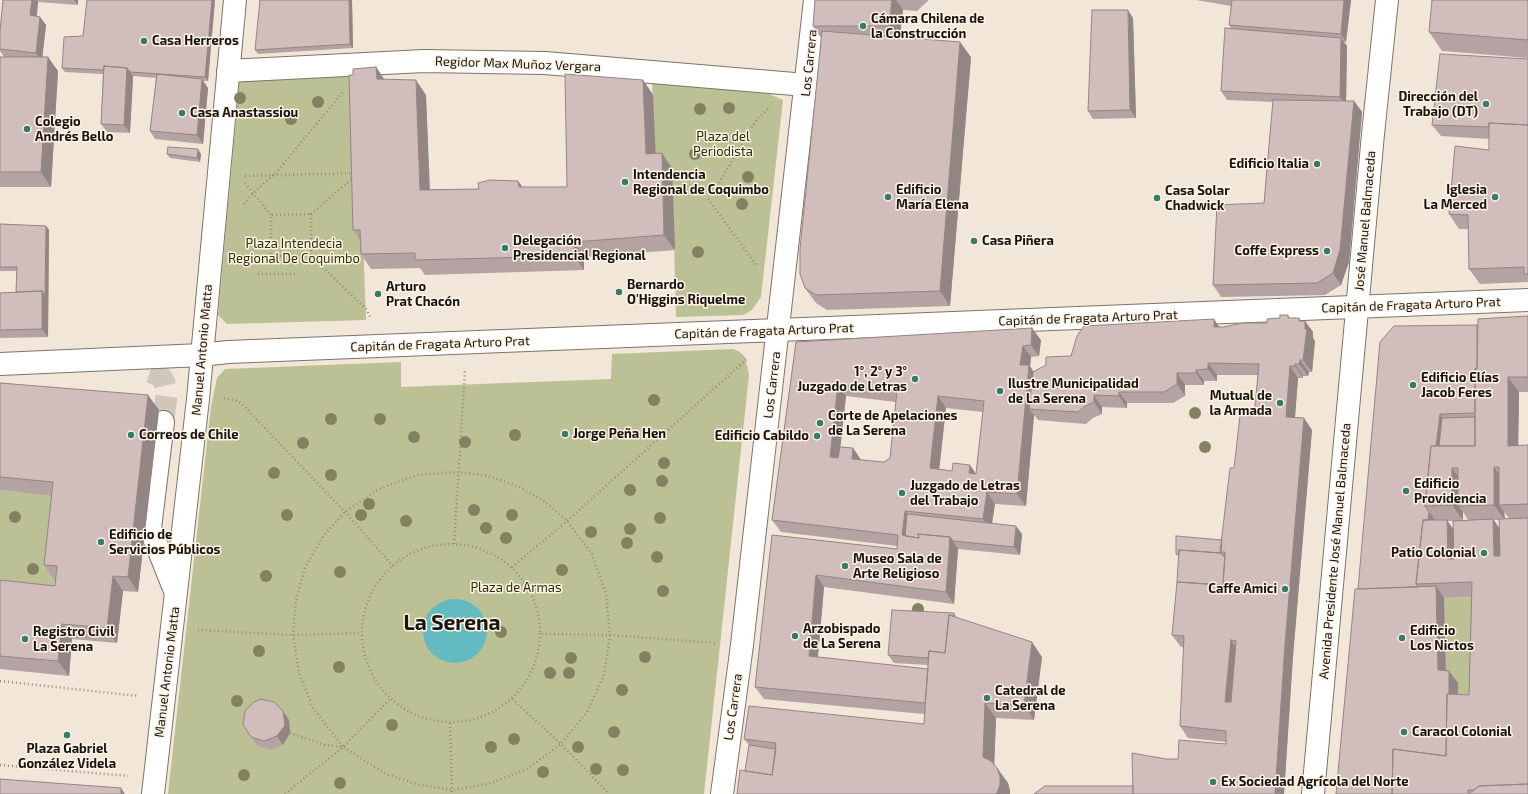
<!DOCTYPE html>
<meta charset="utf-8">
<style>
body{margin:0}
canvas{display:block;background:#f1e6d8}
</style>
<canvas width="1528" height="794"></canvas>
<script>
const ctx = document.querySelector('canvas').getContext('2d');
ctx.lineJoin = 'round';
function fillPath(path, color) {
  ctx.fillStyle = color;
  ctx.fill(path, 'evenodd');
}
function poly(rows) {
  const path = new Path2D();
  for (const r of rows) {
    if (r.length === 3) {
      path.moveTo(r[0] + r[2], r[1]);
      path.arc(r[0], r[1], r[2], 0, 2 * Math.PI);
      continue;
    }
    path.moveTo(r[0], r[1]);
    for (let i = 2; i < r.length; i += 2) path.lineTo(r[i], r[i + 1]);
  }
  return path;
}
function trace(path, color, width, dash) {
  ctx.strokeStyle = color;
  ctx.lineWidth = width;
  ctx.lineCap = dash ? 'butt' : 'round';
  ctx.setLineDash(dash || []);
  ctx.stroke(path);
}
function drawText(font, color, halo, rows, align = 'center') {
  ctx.font = font + ' "Exo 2",sans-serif';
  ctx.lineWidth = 3;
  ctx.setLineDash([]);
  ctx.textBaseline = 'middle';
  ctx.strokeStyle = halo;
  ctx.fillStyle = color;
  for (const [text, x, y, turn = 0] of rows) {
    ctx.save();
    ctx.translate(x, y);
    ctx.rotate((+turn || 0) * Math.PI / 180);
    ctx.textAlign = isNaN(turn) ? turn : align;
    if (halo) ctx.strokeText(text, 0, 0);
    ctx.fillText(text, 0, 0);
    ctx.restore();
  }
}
fillPath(poly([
 [357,73,366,320,227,324,218,315,240,75],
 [652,81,769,94,783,100,761,297,752,310,743,315,676,317,672,168,656,169],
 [733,349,740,352,745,357,749,375,704,794,168,794,211,406,217,378,225,369,401,362,401,387,611,379,612,354],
 [0,490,64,497,53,599,0,593],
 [1482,597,1479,710,1457,709,1446,682,1444,598]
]), '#bbc194');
fillPath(poly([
 [455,631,32]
]), '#63bac1');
trace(poly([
 [150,372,159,375,164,381,167,393,163,422]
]), '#d0c6ba', 22, [22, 11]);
const minor = poly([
 [228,71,424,61,545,63,806,85],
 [0,364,201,355,228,352,1528,300],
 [163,422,150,528,175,591],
 [153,794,198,399,235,0],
 [722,794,742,645,815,0],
 [1313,794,1373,134,1387,0]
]);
trace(minor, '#7d7468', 24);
trace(poly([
 [245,176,354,173],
 [245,183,271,215],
 [719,183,757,119,768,109],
 [708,199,757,266],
 [244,204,254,192,275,174,343,92],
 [311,214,311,256,271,256,271,215,311,214],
 [311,214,354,177],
 [311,256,367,310,371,319],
 [258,274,297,274],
 [224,398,238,401,245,407,345,512,393,566],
 [451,633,89],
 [454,544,465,370],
 [512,567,567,521,748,358],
 [198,630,293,635,362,633],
 [542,634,610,635,715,643],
 [0,681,139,696],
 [512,699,561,744,609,794],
 [450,723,452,794],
 [290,733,325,745,343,747,386,774,416,784,452,790,488,784,527,769,561,744,587,712,604,675,610,635,606,593,592,554,567,521,544,501,517,486,488,476,457,472,417,475,379,489,345,512,322,538,305,568,296,600,293,635,299,673,313,708,343,747],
 [0,765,128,776],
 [285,794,343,747,390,699]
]), '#938b81', 2.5, [1, 3]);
trace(minor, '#fff', 22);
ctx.fillStyle = '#848161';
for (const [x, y] of [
 [240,98],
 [318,102],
 [729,108],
 [700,109],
 [291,119],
 [695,154],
 [748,177],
 [742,204],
 [698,252],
 [654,400],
 [1195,413],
 [331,419],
 [380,419],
 [515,435],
 [594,436],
 [414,437],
 [465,442],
 [303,443],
 [1205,447],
 [664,463],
 [274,473],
 [331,475],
 [662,481],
 [630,490],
 [369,504],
 [474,510],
 [287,515],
 [361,515],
 [512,515],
 [15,517],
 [660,518],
 [406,521],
 [486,528],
 [630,529],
 [591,532],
 [506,538],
 [627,543],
 [657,557],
 [33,569],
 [562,570],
 [340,572],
 [266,576],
 [663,591],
 [918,609],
 [501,632],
 [259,651],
 [645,657],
 [571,658],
 [339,667],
 [550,673],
 [569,673],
 [622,690],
 [237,701],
 [392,725],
 [614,732],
 [514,739],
 [491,747],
 [578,747],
 [596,769],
 [623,770],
 [543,772],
 [244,775],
 [340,783]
]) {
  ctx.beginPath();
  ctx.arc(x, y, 6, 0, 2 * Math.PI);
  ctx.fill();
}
fillPath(poly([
 [3,0,78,0,78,5,38,2,37,16,40,17,46,25,42,57,58,71,51,187,0,187,0,57,4,57,0,51,0,31],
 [215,0,208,81,203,81,208,88,203,144,155,139,150,131,156,78,133,76,130,133,107,132,101,124,103,74,65,72,62,68,83,36],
 [352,0,353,48,258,54,255,50],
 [815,0,929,0,917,11,903,10,900,37,971,57,950,306,827,310,816,303,805,288,821,38,813,26],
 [1196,0,1351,0,1346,42,1344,42,1347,46,1346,101,1354,101,1362,112,1349,262,1341,285,1325,295,1221,297,1213,285,1264,203,1273,102,1227,100,1221,91,1231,28,1229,25,1231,6],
 [1528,0,1528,58,1442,51,1429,32],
 [1133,18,1136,118,1093,119,1088,111],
 [1528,59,1528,282,1480,284,1469,269,1468,229,1459,229,1449,214,1489,150,1489,139,1441,136,1432,125],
 [376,67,384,79,426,95,430,189,479,189,518,181,522,187,567,187,643,80,653,95,656,154,672,168,675,250,584,257,584,270,425,275,420,268,371,269,361,254,360,240,353,230,353,75],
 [167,154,201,154,200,162,170,158],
 [0,224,46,226,49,230,48,337,0,338,0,293,16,292,17,271,0,271],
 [1288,315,1290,318,1301,321,1305,321,1313,332,1313,338,1315,341,1312,372,1309,372,1308,376,1303,376,1303,378,1298,378,1295,417,1312,430,1293,656,1284,794,1133,786,1166,759,1178,759,1226,744,1226,742,1188,738,1180,726,1184,647,1181,647,1172,635,1177,582,1179,557,1176,554,1222,540,1234,468,1254,416,1258,375,1217,375,1217,381,1204,381,1204,385,1185,385,1185,396,1173,403,1127,403,1127,408,1102,407,1102,414,1093,418,1086,424,1038,420,1034,415,1026,506,995,504,992,523,1022,534,1020,555,958,549,954,604,824,587,818,657,928,669,928,665,894,663,888,655,954,613,957,618,1042,657,1034,720,996,718,994,764,1008,783,1010,791,1010,794,737,794,745,771,749,745,744,739,924,724,924,714,764,699,755,687,772,535,897,549,897,546,781,532,772,520,796,342,1041,340,1039,356,1031,357,1030,366,1033,372,1071,356,1220,327,1267,323],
 [846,396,896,402,890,458,884,462,861,460,853,448,840,447],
 [946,408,983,412,976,474,970,465,952,471,939,469],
 [1528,316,1528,392,1519,392,1518,446,1528,445,1528,794,1336,794,1358,589,1477,325],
 [1463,512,1468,520,1463,520],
 [1504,512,1509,518,1505,519],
 [1494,520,1499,520,1499,528],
 [1447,521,1453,521,1453,529],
 [1471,597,1469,695,1458,695,1458,683,1449,671,1446,670,1444,598],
 [0,383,159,410,138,592,123,591,117,643,72,639,69,676,0,669,0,580,55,586,55,580,54,579,44,565,52,496,0,490],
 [289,720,290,733,283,745,270,750,257,745,243,725]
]), '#b4a3a2');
fillPath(poly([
 [32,0,37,0,38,2,36,23,30,15],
 [74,0,78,0,78,5],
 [212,0,215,0,208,81,205,77],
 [349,0,352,0,353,48,350,44],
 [892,0,896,0,903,10,899,41,889,26],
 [1344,0,1351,0,1346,42,1341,34],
 [1128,10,1133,18,1136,118,1130,110],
 [40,17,46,25,42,61,36,53],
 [1341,38,1347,46,1346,106,1340,97],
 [960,42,971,57,950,306,940,291],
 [48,57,58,71,51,187,41,172],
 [376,67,386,82,377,79],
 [127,68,133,76,130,133,124,125],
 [202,79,208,88,203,144,197,135],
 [416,80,426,95,430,204,420,190],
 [643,80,653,95,656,169,646,154],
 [1354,101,1362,112,1349,262,1341,285,1333,273],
 [198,149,201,154,200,162,197,158],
 [662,153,672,168,675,250,664,235],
 [518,181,529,196,519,187],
 [46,226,49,230,48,337,42,329,42,291],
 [574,242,584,257,584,270,574,256],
 [1299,318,1305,326,1305,321,1313,332,1313,338,1315,341,1312,372,1303,360],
 [1214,319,1222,331,1214,327],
 [1032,328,1041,340,1039,356,1031,345],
 [1023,346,1031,357,1030,366,1037,377,1029,409,1034,415,1026,506,1017,494,1020,365],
 [1300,360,1309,372,1308,376,1299,364],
 [1208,363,1217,375,1217,381,1208,369],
 [1295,364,1303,376,1303,378,1295,366],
 [1290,366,1298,378,1294,429,1286,417],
 [1196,370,1204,381,1204,385,1196,373],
 [1177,373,1185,385,1185,396,1177,384],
 [1508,377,1519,392,1518,461,1508,446],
 [838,384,846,396,838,469,830,457],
 [1119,392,1127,403,1127,408,1119,396],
 [148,395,159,410,138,592,128,577],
 [1094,395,1102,407,1102,414,1094,402],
 [938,396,946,408,938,480,930,468],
 [1440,414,1445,422,1429,506],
 [1304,418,1312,430,1293,656,1284,794,1275,794,1285,644],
 [853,448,861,460,852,459],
 [970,465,978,477,969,473],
 [1494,467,1504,482,1499,505,1504,512,1505,520,1494,505],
 [1452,468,1463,483,1458,506,1463,512,1463,520,1452,505],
 [987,492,995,504,991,530,983,519],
 [905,511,913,523,911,540,902,535],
 [1429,512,1435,520,1421,583],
 [1493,519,1503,534,1504,571,1494,556],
 [1447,520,1457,535,1459,574,1448,559],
 [1016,526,1022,534,1020,555,1014,547],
 [950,537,958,549,954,604,946,592],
 [816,575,824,587,817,667,809,656],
 [113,576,123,591,117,643,107,628],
 [1436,586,1444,598,1446,682,1438,670],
 [62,624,72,639,69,676,58,661],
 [1231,640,1239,652,1234,714,1225,702],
 [1032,642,1042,657,1034,720,1024,705],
 [1449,671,1458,683,1456,771,1448,759],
 [985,703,996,718,994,772,983,757],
 [283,711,289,720,290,733,283,745,277,736],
 [997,768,1008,783,1010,791,1010,794,997,794],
 [121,788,125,794,121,794]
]), '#928584');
const building = poly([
 [3,0,32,0,30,15,40,17,36,53,0,49,0,31,3,0],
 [87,0,212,0,205,77,130,72,127,68,104,66,103,70,62,68,64,37,83,36,87,0],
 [260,0,349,0,350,44,255,50,260,0],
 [815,0,892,0,889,26,813,26,815,0],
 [1232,0,1344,0,1341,34,1229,25,1232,0],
 [1432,0,1528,0,1528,40,1429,32,1432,0],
 [1092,10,1128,10,1130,110,1088,111,1092,10],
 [1225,28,1341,38,1340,97,1221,91,1225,28],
 [822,31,960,42,940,291,816,295,805,288,800,274,800,249,822,31],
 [1440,54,1528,59,1528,125,1489,123,1489,127,1432,125,1440,54],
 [0,57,48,57,41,172,0,172,0,57],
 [104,66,127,68,124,125,101,124,104,66],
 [376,67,377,79,416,80,420,190,479,189,478,183,490,180,518,181,519,187,567,187,565,74,643,80,646,154,662,153,664,235,574,242,574,256,415,260,415,253,361,254,360,230,353,230,349,75,353,75,353,69,376,67],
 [157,74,202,79,197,135,150,131,157,74],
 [1273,100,1354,101,1340,250,1333,273,1317,283,1213,285,1217,205,1264,203,1273,100],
 [1489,123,1528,125,1528,274,1524,274,1524,267,1469,269,1468,215,1449,214,1455,146,1489,150,1489,123],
 [168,147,198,149,197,158,167,154,168,147],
 [0,224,46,226,45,295,42,291,16,292,17,267,0,267,0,224],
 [42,291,42,329,0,330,0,293,42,291],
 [1280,315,1288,315,1288,318,1299,318,1299,321,1305,321,1305,329,1307,329,1303,360,1300,360,1299,364,1295,364,1295,366,1290,366,1286,417,1304,418,1285,644,1275,794,1133,794,1132,753,1166,759,1178,759,1179,740,1226,744,1226,731,1180,726,1184,636,1172,635,1177,582,1223,585,1225,552,1220,552,1230,468,1234,468,1240,416,1254,416,1259,364,1208,363,1208,369,1196,370,1196,373,1177,373,1177,384,1164,392,1119,392,1119,396,1094,395,1094,402,1085,406,1078,412,1029,409,1033,372,1046,365,1046,357,1071,356,1077,336,1084,326,1214,319,1214,327,1224,327,1242,323,1267,323,1267,319,1280,318,1280,315],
 [1231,640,1236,641,1231,702,1225,702,1231,640],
 [1528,316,1528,377,1508,377,1508,446,1528,445,1528,504,1499,505,1499,467,1494,467,1494,505,1458,506,1458,468,1452,468,1452,505,1425,506,1431,446,1475,446,1475,369,1477,369,1478,319,1528,316],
 [1477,325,1477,369,1475,369,1475,413,1440,414,1436,446,1431,446,1425,506,1429,512,1428,520,1423,520,1416,584,1418,587,1358,589,1380,342,1394,326,1477,325],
 [1032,328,1031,345,1023,346,1020,365,1029,365,1017,494,987,492,983,519,905,511,902,535,919,538,918,534,950,537,946,592,816,575,809,656,928,669,925,703,755,687,772,535,897,549,898,535,772,520,796,342,1032,328],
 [838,384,897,391,890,458,884,462,852,459,853,448,840,447,838,458,830,457,838,384],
 [938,396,984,401,976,474,969,473,970,465,953,463,952,471,930,468,938,396],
 [0,383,148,395,128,577,113,576,107,628,62,624,58,661,0,656,0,580,55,586,57,566,44,565,53,482,0,477,0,383],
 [1475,417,1475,446,1439,446,1442,418,1475,417],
 [907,514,1016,526,1014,547,953,541,950,537,918,534,919,538,905,536,907,514],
 [1528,518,1528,784,1479,786,1474,790,1468,790,1468,794,1392,794,1393,749,1446,756,1447,694,1469,695,1472,582,1416,584,1423,520,1447,520,1448,559,1454,559,1453,521,1493,519,1494,556,1500,556,1499,519,1528,518],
 [1176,536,1222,540,1221,553,1179,550,1179,554,1176,554,1176,536],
 [1179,550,1221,553,1223,556,1225,556,1223,585,1177,582,1179,550],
 [1436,586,1438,670,1449,671,1449,694,1447,694,1446,756,1393,749,1392,794,1336,794,1355,589,1436,586],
 [892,610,954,613,954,616,949,615,945,653,929,651,928,658,888,655,892,610],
 [949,615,1032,642,1024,705,985,703,983,757,991,761,997,768,1000,776,1000,785,997,793,995,794,737,794,740,770,772,775,776,743,744,739,749,706,924,724,929,651,945,653,949,615],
 [261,699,274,702,283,711,285,725,277,736,264,741,251,737,243,725,245,711,254,702,261,699],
 [749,745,776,749,772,775,745,771,749,745],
 [0,779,121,788,121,794,0,794,0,779],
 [1528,784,1528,794,1469,794,1479,786,1528,784],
 [1045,786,1133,786,1133,794,1034,794,1045,786]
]);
fillPath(building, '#d1bebc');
trace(building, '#928584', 1);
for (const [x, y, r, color] of [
 [863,26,4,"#377b6d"],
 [144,41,4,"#377b6d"],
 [1486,104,4,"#377b6d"],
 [182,113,4,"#377b6d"],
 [27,129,4,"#377b6d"],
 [1317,164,4,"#377b6d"],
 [625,182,4,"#377b6d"],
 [888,197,4,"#377b6d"],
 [1495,197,4,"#377b6d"],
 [1157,198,4,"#377b6d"],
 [974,241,4,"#377b6d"],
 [505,248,4,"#377b6d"],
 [1327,251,4,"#377b6d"],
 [619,292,4,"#377b6d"],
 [378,294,4,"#377b6d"],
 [915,379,4,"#377b6d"],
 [1413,385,4,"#377b6d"],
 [1000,391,4,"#377b6d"],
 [1280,403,4,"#377b6d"],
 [820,423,4,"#377b6d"],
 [565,434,4,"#377b6d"],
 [131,435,4,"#377b6d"],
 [817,436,4,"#377b6d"],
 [1406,491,4,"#377b6d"],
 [902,493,4,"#377b6d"],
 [101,542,4,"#377b6d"],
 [1484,553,4,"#377b6d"],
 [845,566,4,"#377b6d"],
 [1285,589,4,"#377b6d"],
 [795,636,4,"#377b6d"],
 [1402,638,4,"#377b6d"],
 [25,639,4,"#377b6d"],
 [987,698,4,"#377b6d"],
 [1404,732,4,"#377b6d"],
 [67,735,4,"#377b6d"],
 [1213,782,4,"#377b6d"]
]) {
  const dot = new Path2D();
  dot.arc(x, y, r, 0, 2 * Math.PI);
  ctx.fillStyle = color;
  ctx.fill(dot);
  trace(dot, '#fef3e6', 1.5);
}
drawText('bold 13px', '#18140f', '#fef3e6', [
 ["Cámara Chilena de",871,19],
 ["la Construcción",871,34],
 ["Casa Herreros",152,41],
 ["Dirección del",1478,97,"right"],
 ["Trabajo (DT)",1478,112,"right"],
 ["Casa Anastassiou",190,113],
 ["Colegio",35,122],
 ["Andrés Bello",35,137],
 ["Edificio Italia",1309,164,"right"],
 ["Intendencia",633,175],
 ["Regional de Coquimbo",633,190],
 ["Edificio",896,190],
 ["María Elena",896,205],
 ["Iglesia",1487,190,"right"],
 ["La Merced",1487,205,"right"],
 ["Casa Solar",1165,191],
 ["Chadwick",1165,206],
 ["Delegación",513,241],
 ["Presidencial Regional",513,256],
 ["Casa Piñera",982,241],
 ["Coffe Express",1319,251,"right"],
 ["Bernardo",627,285],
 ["O'Higgins Riquelme",627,300],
 ["Arturo",386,287],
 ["Prat Chacón",386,302],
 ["1°, 2° y 3°",907,372,"right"],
 ["Juzgado de Letras",907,387,"right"],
 ["Edificio Elías",1421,378],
 ["Jacob Feres",1421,393],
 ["Ilustre Municipalidad",1008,384],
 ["de La Serena",1008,399],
 ["Mutual de",1272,396,"right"],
 ["la Armada",1272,411,"right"],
 ["Corte de Apelaciones",828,416],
 ["de La Serena",828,431],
 ["Jorge Peña Hen",573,434],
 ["Correos de Chile",139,435],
 ["Edificio Cabildo",809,436,"right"],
 ["Edificio",1414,484],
 ["Providencia",1414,499],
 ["Juzgado de Letras",910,486],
 ["del Trabajo",910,501],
 ["Edificio de",109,535],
 ["Servicios Públicos",109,550],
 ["Patio Colonial",1476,553,"right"],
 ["Museo Sala de",853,559],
 ["Arte Religioso",853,574],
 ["Caffe Amici",1277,589,"right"],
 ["Arzobispado",803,629],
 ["de La Serena",803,644],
 ["Edificio",1410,631],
 ["Los Nictos",1410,646],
 ["Registro Civil",33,632],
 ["La Serena",33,647],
 ["Catedral de",995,691],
 ["La Serena",995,706],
 ["Caracol Colonial",1412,732],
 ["Plaza Gabriel",67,749,"center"],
 ["González Videla",67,764,"center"],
 ["Ex Sociedad Agrícola del Norte",1221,782]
], 'left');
drawText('13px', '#18140f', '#fef3e6', [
 ["Los Carrera",809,63,-84],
 ["Regidor Max Muñoz Vergara",518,64,2],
 ["José Manuel Balmaceda",1365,221,-85],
 ["Capitán de Fragata Arturo Prat",1411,305,-2],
 ["Capitán de Fragata Arturo Prat",1088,318,-2],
 ["Capitán de Fragata Arturo Prat",764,331,-2],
 ["Capitán de Fragata Arturo Prat",440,344,-2],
 ["Manuel Antonio Matta",202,350,-85],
 ["Los Carrera",772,385,-83],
 ["Avenida Presidente José Manuel Balmaceda",1335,551,-85],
 ["Manuel Antonio Matta",167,672,-83],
 ["Los Carrera",733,707,-82]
]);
drawText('13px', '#2a2e00', '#fef3e6', [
 ["Plaza del",723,137],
 ["Periodista",723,152],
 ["Plaza Intendecia",294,244],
 ["Regional De Coquimbo",294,259],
 ["Plaza de Armas",516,588]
]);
drawText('bold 21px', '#18140f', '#fef3e6', [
 ["La Serena",452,623]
]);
</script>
